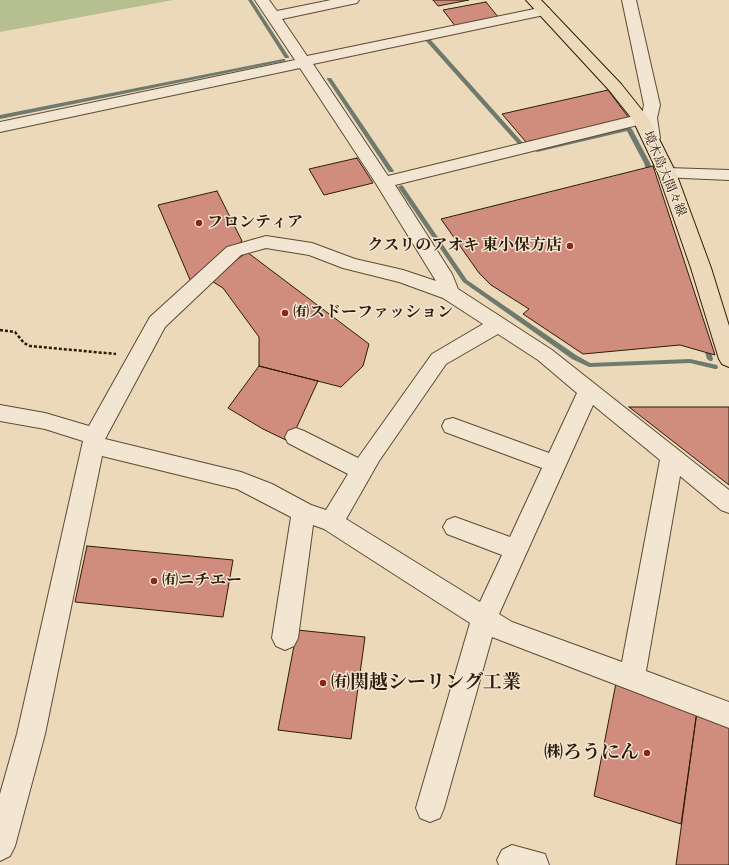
<!DOCTYPE html>
<meta charset="utf-8">
<style>
body{margin:0}
canvas{display:block;background:#ebd9b9}
</style>
<canvas width="729" height="865"></canvas>
<script>
const ctx = document.querySelector('canvas').getContext('2d');
ctx.lineJoin = 'round';
function fillPath(path, color) {
  ctx.fillStyle = color;
  ctx.fill(path, 'evenodd');
}
function poly(rows) {
  const path = new Path2D();
  for (const r of rows) {
    path.moveTo(r[0], r[1]);
    for (let i = 2; i < r.length; i += 2) path.lineTo(r[i], r[i + 1]);
  }
  return path;
}
function trace(path, color, width, dash) {
  ctx.strokeStyle = color;
  ctx.lineWidth = width;
  ctx.lineCap = dash ? 'butt' : 'round';
  ctx.setLineDash(dash || []);
  ctx.stroke(path);
}
function drawText(font, color, halo, rows, align = 'center') {
  ctx.font = font + ' Alegreya,"Noto Serif JP",serif';
  ctx.lineWidth = 3;
  ctx.setLineDash([]);
  ctx.textBaseline = 'middle';
  ctx.strokeStyle = halo;
  ctx.fillStyle = color;
  for (const [text, x, y, turn = 0] of rows) {
    ctx.save();
    ctx.translate(x, y);
    ctx.rotate((+turn || 0) * Math.PI / 180);
    ctx.textAlign = isNaN(turn) ? turn : align;
    if (halo) ctx.strokeText(text, 0, 0);
    ctx.fillText(text, 0, 0);
    ctx.restore();
  }
}
fillPath(poly([
 [0,0,173,0,0,32]
]), '#b6bf90');
fillPath(poly([
 [248,0,252,0,289,57,289,58,285,58,248,0],
 [426,39,430,39,523,143,523,145,519,145,426,41,426,39],
 [283,59,285,59,285,61,0,119,0,115,283,59],
 [327,78,331,78,394,171,393,172,389,172,327,79,327,78],
 [629,127,632,129,650,163,654,175,653,176,649,176,648,175,644,163,627,131,537,152,534,150,537,148,629,127],
 [401,185,403,186,467,280,576,355,590,363,690,359,717,365,718,367,717,369,715,369,690,363,589,367,572,359,463,282,398,187,401,185],
 [704,343,708,343,709,345,713,359,712,361,710,361,707,359,703,345,704,343]
]), '#6e7a6e');
const building = poly([
 [433,0,469,0,438,6,433,0],
 [486,2,499,18,456,27,443,10,486,2],
 [608,90,629,118,526,142,502,114,608,90],
 [357,158,373,183,324,195,309,169,357,158],
 [653,166,715,355,680,345,583,354,523,314,529,309,491,285,479,273,441,219,653,166],
 [217,191,242,241,191,282,158,205,217,191],
 [247,252,369,344,363,366,341,387,259,366,259,337,223,288,210,280,247,252],
 [259,366,318,381,290,442,263,429,228,408,259,366],
 [629,407,729,407,729,485,629,407],
 [87,546,233,560,223,617,75,602,87,546],
 [297,630,365,637,351,739,278,730,297,630],
 [617,678,697,711,681,824,594,796,617,678],
 [697,711,729,724,729,865,676,865,697,711]
]);
fillPath(building, '#d08d7d');
trace(building, '#2f1b09', 1);
const minor = poly([
 [255,0,269,0,277,11,331,0,359,0,357,3,352,4,282,19,307,56,544,7,549,8,551,11,549,14,544,15,313,64,388,176,642,114,644,105,622,0,636,0,660,105,657,118,660,138,658,142,652,143,646,142,644,138,642,124,395,185,452,274,458,289,552,350,729,490,729,513,721,510,680,476,646,671,729,702,729,728,492,637,444,808,440,818,430,822,420,818,416,808,470,623,324,529,313,525,298,638,294,646,285,650,276,646,272,638,291,517,237,489,102,456,45,734,15,846,10,856,0,861,0,794,17,734,83,441,45,429,0,421,0,405,45,413,89,426,150,317,227,247,266,236,312,243,355,259,403,270,436,281,375,182,300,68,0,132,0,122,295,60,255,0],
 [266,248,309,255,343,268,399,282,443,298,483,324,432,354,358,458,304,431,296,428,288,431,285,437,288,443,348,474,326,510,311,505,272,484,241,472,105,439,165,327,241,255,266,248],
 [498,334,538,360,577,393,549,453,453,418,445,420,442,426,445,432,542,468,510,537,455,517,447,520,443,527,447,534,502,555,480,602,346,519,379,461,446,364,498,334],
 [593,405,660,460,622,662,512,622,499,614,593,405],
 [667,168,729,170,729,180,661,177,658,173,661,169,667,168],
 [512,845,545,854,549,865,499,865,497,860,502,850,512,845]
]);
const major = poly([
 [526,0,541,0,621,84,649,119,676,173,711,268,729,326,729,367,722,364,719,359,691,268,658,173,633,120,609,90,526,0]
]);
trace(minor, '#5e4a35', 2);
trace(major, '#2f1b09', 2);
trace(poly([
 [0,330,15,332,24,343,30,346,116,354]
]), '#2f1b09', 2.5, [3, 2]);
fillPath(minor, '#f2e6d2');
fillPath(major, '#ebd9b9');
for (const [x, y, r, color] of [
 [199,223,4,"#8f2418"],
 [570,246,4,"#8f2418"],
 [285,313,4,"#8f2418"],
 [154,581,4,"#8f2418"],
 [323,683,4,"#8f2418"],
 [647,753,4,"#8f2418"]
]) {
  const dot = new Path2D();
  dot.arc(x, y, r, 0, 2 * Math.PI);
  ctx.fillStyle = color;
  ctx.fill(dot);
  trace(dot, '#f2e6d2', 1.5);
}
drawText('13px', '#2f1b09', '#f2e6d2', [
 ["境木島大間々線",664,174,67]
]);
drawText('bold 16px', '#2f1b09', '#f2e6d2', [
 ["フロンティア",207,223],
 ["クスリのアオキ 東小保方店",562,246,"right"],
 ["㈲スドーファッション",293,313],
 ["㈲ニチエー",162,581]
], 'left');
drawText('bold 19px', '#2f1b09', '#f2e6d2', [
 ["㈲関越シーリング工業",331,683],
 ["㈱ろうにん",639,753,"right"]
], 'left');
</script>
